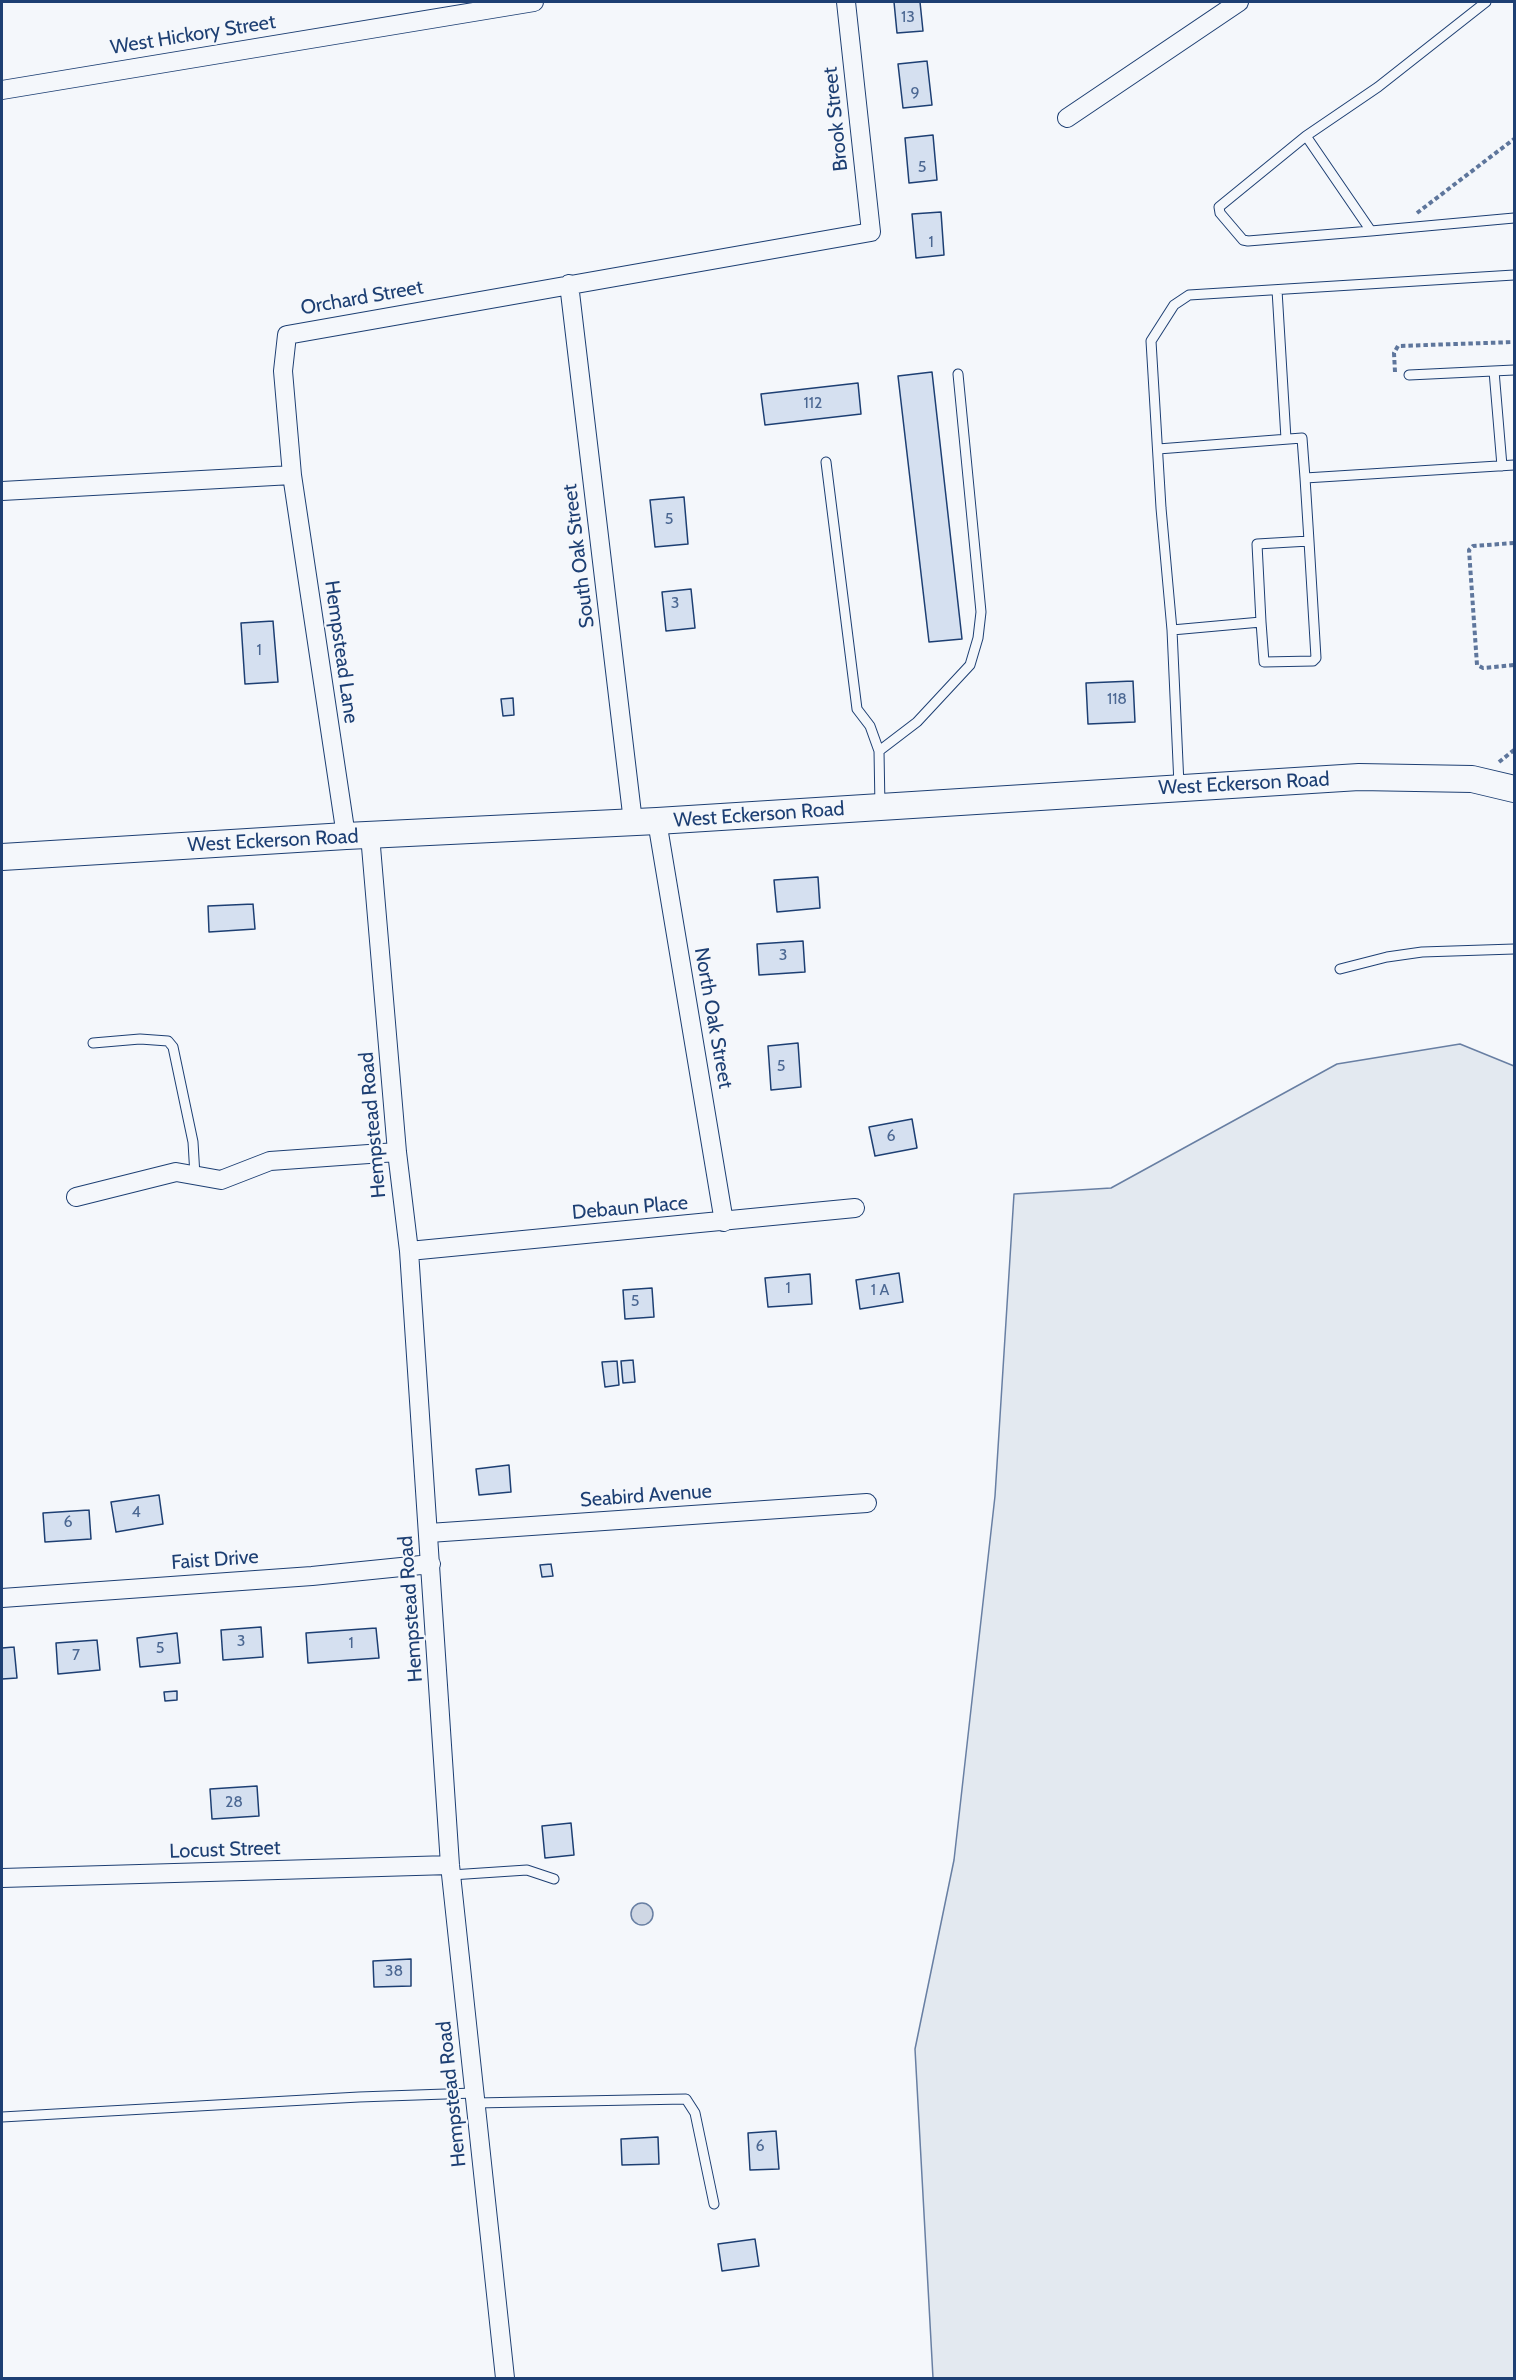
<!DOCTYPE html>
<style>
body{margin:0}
#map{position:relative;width:1516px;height:2380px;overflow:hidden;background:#f4f7fb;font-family:Cabin,sans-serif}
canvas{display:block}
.frame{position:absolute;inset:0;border:3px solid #1d3f73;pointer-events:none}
</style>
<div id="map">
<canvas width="1516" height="2380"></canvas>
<div class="frame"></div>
</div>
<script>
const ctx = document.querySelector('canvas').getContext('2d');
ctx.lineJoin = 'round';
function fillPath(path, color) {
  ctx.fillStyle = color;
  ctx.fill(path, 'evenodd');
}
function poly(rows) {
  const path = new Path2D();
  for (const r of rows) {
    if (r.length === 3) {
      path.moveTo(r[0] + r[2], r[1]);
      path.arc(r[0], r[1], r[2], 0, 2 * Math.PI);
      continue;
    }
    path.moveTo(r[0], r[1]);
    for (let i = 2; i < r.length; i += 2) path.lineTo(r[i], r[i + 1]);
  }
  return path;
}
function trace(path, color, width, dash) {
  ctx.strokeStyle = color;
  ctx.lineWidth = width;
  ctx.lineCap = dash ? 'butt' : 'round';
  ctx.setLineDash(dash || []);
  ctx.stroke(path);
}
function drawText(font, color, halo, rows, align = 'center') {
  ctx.font = font + ' Cabin,sans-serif';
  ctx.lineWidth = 4.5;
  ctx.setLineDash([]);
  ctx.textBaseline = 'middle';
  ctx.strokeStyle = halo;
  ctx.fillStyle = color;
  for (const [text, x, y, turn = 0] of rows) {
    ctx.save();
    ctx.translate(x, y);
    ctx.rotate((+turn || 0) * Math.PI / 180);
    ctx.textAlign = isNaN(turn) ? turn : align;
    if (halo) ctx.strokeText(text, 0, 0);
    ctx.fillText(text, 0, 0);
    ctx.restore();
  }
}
const green = poly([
 [1460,1044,1514,1066,1514,2378,933,2378,915,2049,954,1860,995,1496,1014,1194,1111,1188,1337,1064,1460,1044]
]);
fillPath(green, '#e3e9f0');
trace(green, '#687fa3', 1.5);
const water = poly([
 [642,1914,11]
]);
fillPath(water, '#cfd7e4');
trace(water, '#687fa3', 1.5);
const building = poly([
 [894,2,920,2,923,31,897,33,894,2],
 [927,61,932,105,903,108,898,64,927,61],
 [933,135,937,180,909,183,905,138,933,135],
 [941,212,944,255,916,258,912,214,941,212],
 [932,372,962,639,929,642,898,376,932,372],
 [858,383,861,414,765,425,761,394,858,383],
 [684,497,688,544,655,547,650,500,684,497],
 [691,589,695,628,666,631,662,592,691,589],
 [273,621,278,682,245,684,241,623,273,621],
 [1133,681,1135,722,1088,724,1086,683,1133,681],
 [513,698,514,715,503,716,501,699,513,698],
 [818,877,820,908,777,912,774,880,818,877],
 [253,904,255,929,209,932,208,906,253,904],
 [803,941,805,972,759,975,757,944,803,941],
 [798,1043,801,1087,771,1090,768,1046,798,1043],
 [912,1119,917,1148,875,1156,869,1127,912,1119],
 [899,1273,903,1302,860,1309,856,1280,899,1273],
 [810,1274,812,1304,768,1307,765,1278,810,1274],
 [652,1288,654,1317,625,1319,623,1290,652,1288],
 [633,1360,635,1382,623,1383,621,1361,633,1360],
 [617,1361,619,1385,605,1387,602,1362,617,1361],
 [509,1465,511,1492,479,1495,476,1469,509,1465],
 [159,1495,163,1524,116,1532,111,1502,159,1495],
 [89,1510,91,1539,45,1542,43,1513,89,1510],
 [551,1564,553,1576,542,1577,540,1565,551,1564],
 [261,1627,263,1657,223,1660,221,1630,261,1627],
 [376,1628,379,1658,308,1663,306,1633,376,1628],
 [177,1633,180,1663,140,1667,137,1638,177,1633],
 [97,1640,100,1670,58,1674,56,1643,97,1640],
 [14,1647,17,1678,2,1679,2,1648,14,1647],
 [177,1691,177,1700,165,1701,164,1692,177,1691],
 [257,1786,259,1816,212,1819,210,1789,257,1786],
 [571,1823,574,1855,545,1858,542,1826,571,1823],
 [411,1959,411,1986,374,1987,373,1961,411,1959],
 [776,2131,779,2169,750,2170,748,2133,776,2131],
 [658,2137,659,2164,622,2165,621,2139,658,2137],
 [755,2239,759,2266,722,2271,718,2244,755,2239]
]);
fillPath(building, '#d5e0f0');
trace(building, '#1d3f73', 1.5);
const lane = poly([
 [1486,2,1378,87,1306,136,1371,231,1514,218],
 [1306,136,1219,207,1220,213,1243,240,1248,241,1371,231],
 [1277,290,1286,439],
 [1494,371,1502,466],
 [1409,375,1514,370],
 [1158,449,1302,438,1305,478],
 [826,462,857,709,870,726,879,751],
 [1261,622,1264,662,1313,661,1316,658,1309,541],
 [1172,630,1261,622,1257,544,1309,541,1305,478,1514,465],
 [1179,785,1172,630,1161,508,1151,341,1174,305,1189,295,1514,275],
 [880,807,879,751,917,722,970,665,978,638,981,612,958,374],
 [1340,969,1387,957,1422,952,1514,949],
 [93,1043,140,1039,168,1041,173,1047,193,1142,195,1176],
 [451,1875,527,1870,554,1879],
 [475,2103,686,2099,695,2113,714,2204],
 [2,2117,359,2097,474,2093]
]);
const street = poly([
 [2,90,534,2],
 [1067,118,1239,2],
 [569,284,633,822],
 [2,491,292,475],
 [657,821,724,1222],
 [370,835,397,1152,409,1251,450,1865,505,2378],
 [346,836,292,475,283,371,287,335,871,232,846,2],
 [76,1197,176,1172,221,1180,270,1161,397,1152],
 [409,1251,855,1208],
 [429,1533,867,1503],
 [2,1598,312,1576,431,1564],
 [2,1878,450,1865]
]);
const secondary = poly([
 [2,857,346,836,657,821,1359,777,1472,779,1514,789]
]);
trace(lane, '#1d3f73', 11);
trace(street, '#1d3f73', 20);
trace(secondary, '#1d3f73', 28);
trace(poly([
 [1417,213,1514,139],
 [1395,372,1394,353,1398,346,1514,342],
 [1514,543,1473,546,1469,550,1477,665,1483,668,1514,665],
 [1499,762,1514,750]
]), '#5e769c', 4, [4.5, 3]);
trace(lane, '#f4f7fb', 9);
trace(street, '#f4f7fb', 18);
trace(secondary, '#f4f7fb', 26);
drawText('16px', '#4b6792', null, [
 ["13",908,17],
 ["9",915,93],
 ["5",922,167],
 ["1",931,242],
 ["112",813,403],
 ["5",669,519],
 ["3",675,603],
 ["1",259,650],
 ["118",1117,699],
 ["3",783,955],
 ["5",781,1066],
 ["6",891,1136],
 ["1",788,1288],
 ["1 A",880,1290],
 ["5",635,1301],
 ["4",136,1512],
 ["6",68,1522],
 ["3",241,1641],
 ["1",351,1643],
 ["5",160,1648],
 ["7",76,1655],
 ["28",234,1802],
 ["38",394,1971],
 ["6",760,2146]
]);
drawText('20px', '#1d3f73', '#f4f7fb', [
 ["West Hickory Street",193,35,-9],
 ["Brook Street",836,119,-96],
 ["Orchard Street",362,298,-10],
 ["South Oak Street",579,556,-97],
 ["Hempstead Lane",341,652,82],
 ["West Eckerson Road",1244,784,-3],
 ["West Eckerson Road",759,815,-4],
 ["West Eckerson Road",273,841,-3],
 ["North Oak Street",713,1018,80],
 ["Hempstead Road",373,1125,-95],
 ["Debaun Place",630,1208,-5],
 ["Seabird Avenue",646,1496,-4],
 ["Faist Drive",215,1560,-4],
 ["Hempstead Road",411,1609,-94],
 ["Locust Street",225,1850,-2],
 ["Hempstead Road",452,2094,-96]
]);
</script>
